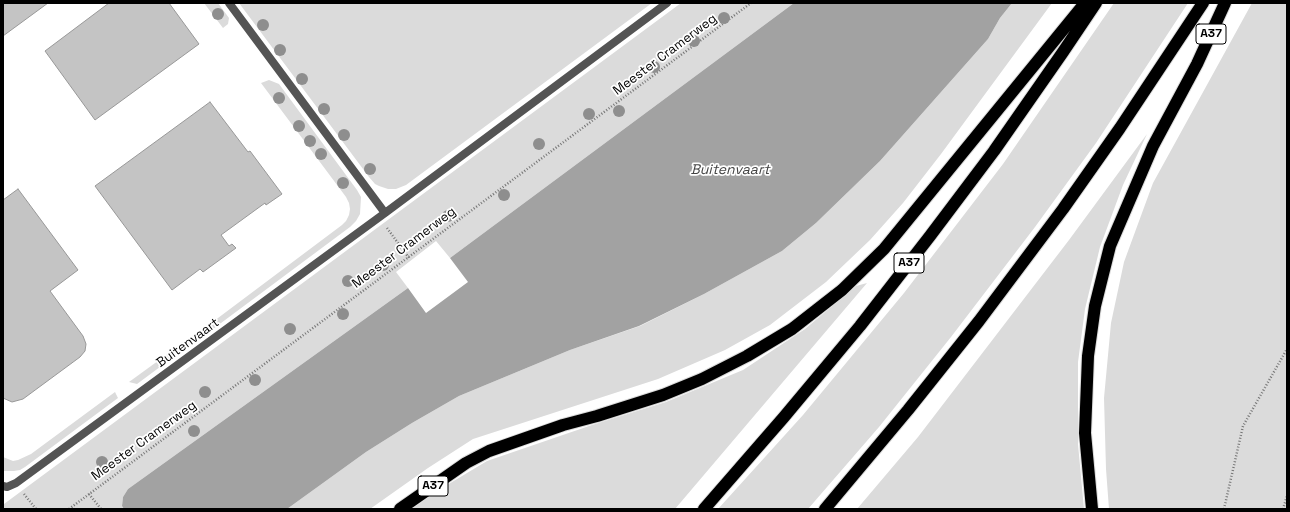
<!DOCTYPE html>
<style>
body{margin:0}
#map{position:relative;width:1290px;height:512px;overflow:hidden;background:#fff;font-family:"Space Grotesk",sans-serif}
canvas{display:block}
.frame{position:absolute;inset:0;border:4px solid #000;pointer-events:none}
</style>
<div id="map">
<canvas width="1290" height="512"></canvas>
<div class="frame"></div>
</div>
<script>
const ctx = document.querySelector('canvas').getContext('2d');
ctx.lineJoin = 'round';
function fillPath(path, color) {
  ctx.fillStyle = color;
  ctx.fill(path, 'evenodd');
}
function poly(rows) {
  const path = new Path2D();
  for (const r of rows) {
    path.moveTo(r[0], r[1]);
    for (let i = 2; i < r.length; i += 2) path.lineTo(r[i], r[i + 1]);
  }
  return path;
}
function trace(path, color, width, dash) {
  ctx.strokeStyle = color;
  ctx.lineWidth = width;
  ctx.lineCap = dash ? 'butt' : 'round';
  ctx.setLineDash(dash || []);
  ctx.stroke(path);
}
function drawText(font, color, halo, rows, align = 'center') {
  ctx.font = font + ' "Space Grotesk",sans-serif';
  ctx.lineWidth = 3.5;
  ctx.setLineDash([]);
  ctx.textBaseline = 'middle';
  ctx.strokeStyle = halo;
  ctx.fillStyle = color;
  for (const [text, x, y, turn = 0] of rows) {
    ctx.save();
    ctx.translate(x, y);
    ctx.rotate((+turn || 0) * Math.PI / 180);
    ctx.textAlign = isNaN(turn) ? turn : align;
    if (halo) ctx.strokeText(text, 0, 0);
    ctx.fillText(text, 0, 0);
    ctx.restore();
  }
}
fillPath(poly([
 [204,3,218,3,229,18,228,24,223,28],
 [239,3,652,3,406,185,396,189,388,189,379,186,375,184,369,177],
 [681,3,794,3,450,258,436,241,396,272,408,288,128,489,123,497,122,506,124,509,3,509,3,504,4,504],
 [1012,3,1052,3,941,154,903,203,870,240,826,282,770,325,725,350,658,379,473,439,428,468,370,509,287,509,366,452,412,423,459,396,570,350,640,326,704,294,782,251,816,223,880,161,988,39,1000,18],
 [1114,3,1188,3,1096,143,1035,227,951,337,879,427,808,509,718,509,803,415,904,293,1003,164],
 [1252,3,1287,3,1287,509,1109,509,1106,469,1104,398,1111,323,1124,262,1153,183],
 [269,80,279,84,357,190,361,197,360,214,356,221,350,227,213,329,210,324,342,225,346,221,349,215,350,209,349,203,346,197,261,83],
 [1147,134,1123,185,1100,247,1085,309,1078,362,1078,444,1084,509,857,509,918,437,1069,240],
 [867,283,675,509,412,509,437,491,487,461,592,425,666,402,743,370,805,329,856,286],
 [195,334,195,341,137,384,129,382],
 [115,392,118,398,25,467,20,470,14,471,3,471,3,457,13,461,18,460,31,454]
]), '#dbdbdb');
fillPath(poly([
 [794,3,1012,3,1000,18,988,39,880,161,816,223,782,251,704,294,639,326,570,350,459,396,412,423,366,452,287,509,124,509,122,506,123,497,128,489,408,288,426,313,468,282,450,258]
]), '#a2a2a2');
const building = poly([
 [3,3,48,3,3,36,3,3],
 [109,3,169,3,199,44,95,120,45,51,109,3],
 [210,102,248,152,250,151,282,194,266,205,265,203,221,235,229,246,232,244,236,248,203,272,200,269,172,290,95,186,210,102],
 [18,189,78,270,50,291,83,336,86,344,85,351,80,357,23,399,12,402,3,398,3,200,18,189]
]);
fillPath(building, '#c4c4c4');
trace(building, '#989898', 1);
const highway = poly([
 [400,509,466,463,489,451,563,425,597,416,663,395,702,379,747,356,792,329,842,290,884,249,1085,3],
 [704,509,784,417,860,326,930,236,994,151,1063,52,1096,3],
 [825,509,908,410,979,321,1063,209,1120,128,1203,3],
 [1092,509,1085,433,1088,356,1095,306,1110,246,1153,146,1197,64,1225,3]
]);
trace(highway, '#dbdbdb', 14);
trace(poly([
 [387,228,409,258],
 [24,494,36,509],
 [89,494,101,509],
 [69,509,751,3],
 [1224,509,1243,426,1287,349],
 [1283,509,1287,496]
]), '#767676', 2.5, [1, 2]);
trace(poly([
 [229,3,385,213],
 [3,486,7,487,16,483,385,213,667,3]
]), '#545454', 8);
trace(highway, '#000', 12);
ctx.fillStyle = '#8e8e8e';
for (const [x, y] of [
 [218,14],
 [724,18],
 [263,25],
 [694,41],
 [280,50],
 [654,67],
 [302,79],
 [279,98],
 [324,109],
 [619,111],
 [589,114],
 [299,126],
 [344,135],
 [310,141],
 [539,144],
 [321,154],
 [370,169],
 [343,183],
 [504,195],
 [448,216],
 [383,265],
 [348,281],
 [343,314],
 [290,329],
 [255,380],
 [205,392],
 [194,431],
 [102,462]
]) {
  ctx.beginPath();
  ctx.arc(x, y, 6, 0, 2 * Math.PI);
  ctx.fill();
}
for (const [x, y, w] of [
 [1211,34,30],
 [909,263,30],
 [433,486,30]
]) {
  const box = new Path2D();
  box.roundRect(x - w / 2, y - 10, w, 20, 3);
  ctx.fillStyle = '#fff';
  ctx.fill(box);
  trace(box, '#000', 1);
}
drawText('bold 12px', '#000', null, [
 ["A37",1211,34],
 ["A37",909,263],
 ["A37",433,486]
]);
drawText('13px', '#000', '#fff', [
 ["Meester Cramerweg",665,55,-37],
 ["Meester Cramerweg",404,248,-37],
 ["Buitenvaart",188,343,-36],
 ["Meester Cramerweg",144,441,-36]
]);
drawText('italic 14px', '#434343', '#fff', [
 ["Buitenvaart",730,170]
]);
</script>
